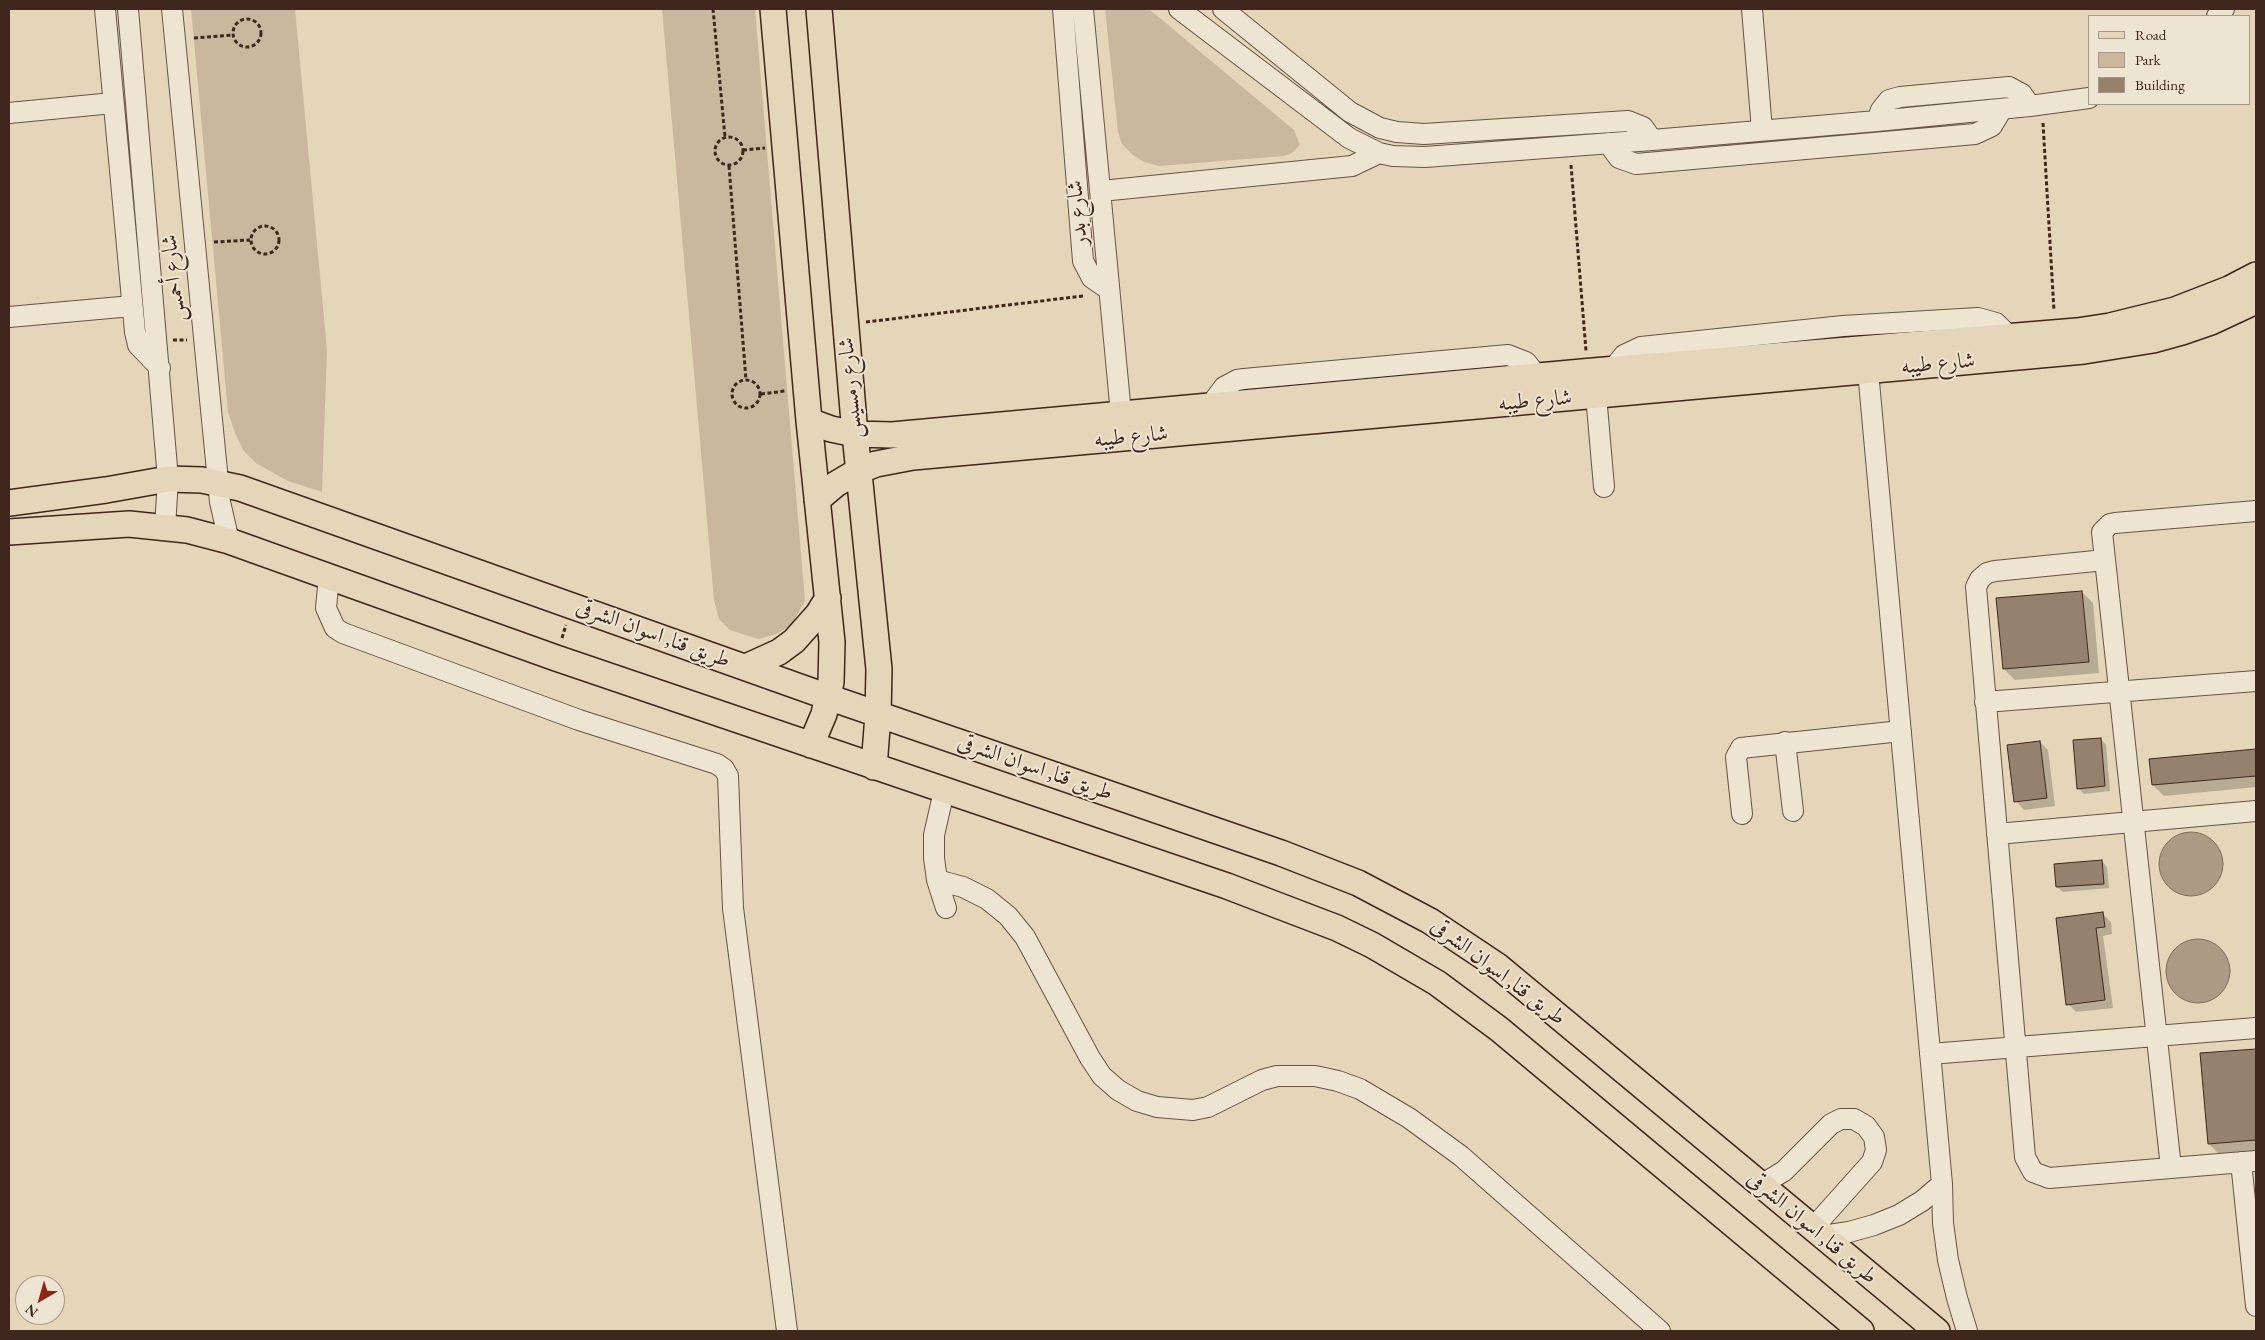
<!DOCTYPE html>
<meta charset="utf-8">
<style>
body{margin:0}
#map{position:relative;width:2265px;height:1340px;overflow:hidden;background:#e5d6b9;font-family:"EB Garamond",serif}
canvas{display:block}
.frame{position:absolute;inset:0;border:10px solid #3f271d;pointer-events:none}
.legend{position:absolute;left:2088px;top:15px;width:162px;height:90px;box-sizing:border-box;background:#eee4d2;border:1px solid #a8988a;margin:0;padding:6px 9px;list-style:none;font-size:15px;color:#3f271d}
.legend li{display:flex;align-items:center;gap:10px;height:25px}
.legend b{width:25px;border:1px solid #a8988a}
.north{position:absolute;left:15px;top:1275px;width:50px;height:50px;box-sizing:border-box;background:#eee4d2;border:1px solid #a8988a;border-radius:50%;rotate:218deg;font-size:14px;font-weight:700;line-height:20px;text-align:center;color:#3f271d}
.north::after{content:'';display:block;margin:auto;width:18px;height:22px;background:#8f2418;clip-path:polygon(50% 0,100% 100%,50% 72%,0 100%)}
</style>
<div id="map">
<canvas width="2265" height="1340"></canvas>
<div class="frame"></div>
<ul class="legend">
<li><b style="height:6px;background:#e5d6b9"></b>Road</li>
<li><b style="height:14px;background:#c9b89e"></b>Park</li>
<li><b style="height:14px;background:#95826e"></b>Building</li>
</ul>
<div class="north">N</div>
</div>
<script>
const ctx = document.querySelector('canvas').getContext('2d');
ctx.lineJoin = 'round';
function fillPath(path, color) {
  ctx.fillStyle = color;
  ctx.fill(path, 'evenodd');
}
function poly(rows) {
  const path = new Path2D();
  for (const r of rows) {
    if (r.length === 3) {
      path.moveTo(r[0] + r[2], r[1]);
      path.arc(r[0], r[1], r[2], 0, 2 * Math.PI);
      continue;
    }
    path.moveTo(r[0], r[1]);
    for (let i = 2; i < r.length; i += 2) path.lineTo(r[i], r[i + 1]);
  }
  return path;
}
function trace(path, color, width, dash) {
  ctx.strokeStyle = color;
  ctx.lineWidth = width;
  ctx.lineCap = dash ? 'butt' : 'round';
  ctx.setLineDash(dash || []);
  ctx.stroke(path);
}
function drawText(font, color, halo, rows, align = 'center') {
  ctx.font = font + ' "EB Garamond",Amiri,serif';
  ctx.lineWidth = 4;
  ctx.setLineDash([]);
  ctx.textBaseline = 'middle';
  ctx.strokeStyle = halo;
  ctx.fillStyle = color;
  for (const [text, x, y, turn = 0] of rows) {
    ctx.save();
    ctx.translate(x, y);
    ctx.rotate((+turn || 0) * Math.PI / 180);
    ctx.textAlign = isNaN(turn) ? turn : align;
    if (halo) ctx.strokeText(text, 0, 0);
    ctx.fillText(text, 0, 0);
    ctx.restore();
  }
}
fillPath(poly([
 [191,9,295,9,327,350,322,492,288,481,257,464,243,450,235,433,228,412],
 [662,9,755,9,805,601,791,625,777,634,758,639,730,630,719,619,714,600],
 [1105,9,1149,9,1294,130,1300,145,1292,153,1284,156,1159,166,1144,162,1133,155,1122,144,1118,132]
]), '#c9b89e');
const water = poly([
 [2191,864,32],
 [2198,971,32]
]);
fillPath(water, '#ad9a84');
trace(water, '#816c5b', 1);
fillPath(poly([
 [2082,592,2093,603,2099,673,2015,680,2004,669],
 [2101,739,2106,745,2110,791,2084,794,2078,788],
 [2040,742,2048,750,2055,806,2024,810,2016,801],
 [2256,750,2256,787,2164,796,2153,785,2150,760],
 [2102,861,2107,867,2109,888,2063,892,2057,887],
 [2103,914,2111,922,2112,934,2103,936,2113,1008,2076,1012,2068,1004,2057,919],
 [2256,1050,2256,1152,2220,1155,2209,1144,2201,1055]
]), '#0003');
const building = poly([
 [2082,591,2089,662,2003,669,1996,598,2082,591],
 [2101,738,2105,786,2077,789,2073,740,2101,738],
 [2040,741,2047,798,2014,802,2007,745,2040,741],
 [2256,749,2256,776,2152,785,2149,759,2256,749],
 [2102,860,2104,884,2056,887,2054,864,2102,860],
 [2103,912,2105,927,2096,928,2105,1000,2066,1005,2056,918,2103,912],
 [2256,1049,2256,1140,2208,1144,2200,1053,2256,1049]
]);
fillPath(building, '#95826e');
trace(building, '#3f271d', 1);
const minor = poly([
 [105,9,135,332,138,345,160,368],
 [128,9,168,479,165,527],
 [172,9,220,502,229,541],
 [1063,9,1083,261,1092,278,1108,289],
 [1083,9,1121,414],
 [1179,9,1349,138,1379,153,1393,156,1425,157,1652,140,1877,121,2030,106,2089,98],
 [1223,9,1350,112,1380,128,1397,132,1424,134,1628,121,1643,127,1652,140],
 [1752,9,1762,130],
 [2217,16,2224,9],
 [9,113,113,103],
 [1877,121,1881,110,1889,100,1900,97,2009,87,2022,94,2030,106],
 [1608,143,1619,158,1636,164,1975,134,1992,126,2002,109],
 [1101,191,1352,166,1379,153],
 [9,317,132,306],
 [1612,370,1624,355,1641,347,1843,326,1978,318,1996,323,2009,336],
 [1868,371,1942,1184,1943,1223,1948,1260,1957,1298,1967,1331],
 [1596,395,1604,487],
 [1212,406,1215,399,1224,387,1237,380,1244,379,1508,355,1526,362,1538,377],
 [2105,560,1995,571,1987,573,1980,579,1976,587,2025,1157,2033,1172,2049,1178,2256,1161],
 [329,576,326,608,335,628,343,633,579,720,717,764,724,769,728,776,733,908,787,1331],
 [1985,702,2256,681],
 [1785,742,1793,811],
 [944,791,934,835,934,858,937,880,946,908],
 [1742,814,1736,757,1741,748,1901,731],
 [1997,834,2256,811],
 [937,880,963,887,987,899,1008,916,1025,937,1090,1058,1102,1076,1118,1090,1137,1101,1157,1107,1193,1110,1208,1107,1262,1080,1277,1076,1315,1076,1338,1081,1360,1089,1409,1118,1461,1156,1660,1331],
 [1930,1054,2256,1028],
 [2241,1162,2256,1306],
 [2171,1168,2102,532,2110,524,2115,523,2256,511],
 [1761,1185,1784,1171,1831,1124,1841,1119,1854,1119,1866,1126,1874,1137,1876,1150,1872,1162,1813,1228],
 [1822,1236,1849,1232,1874,1225,1899,1215,1922,1201,1942,1184]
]);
const major = poly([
 [773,9,809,421,832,642,831,682,824,714,811,745],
 [819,9,855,434,879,669,878,715,874,767],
 [809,421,831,429,855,434,892,435,1593,371,2077,331,2110,326,2175,310,2229,289,2256,275],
 [817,500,836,484,858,471,876,464,913,457,2084,351,2153,340,2182,332,2211,322,2256,301],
 [9,503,106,490,168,479,202,480,240,488,828,697,1281,853,1358,883,1430,921,1499,967,1937,1331],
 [9,532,129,524,187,530,229,541,556,658,1227,886,1337,928,1372,945,1437,983,1499,1029,1861,1331],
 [746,667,779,652,794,641,818,614,828,598]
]);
trace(minor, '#685344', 22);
trace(major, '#3f271d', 28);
trace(poly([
 [713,9,725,137],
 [247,33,14],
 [194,38,233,35],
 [2043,123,2054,311],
 [729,151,14],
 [743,150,765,148],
 [1571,165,1586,351],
 [729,166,746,380],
 [265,240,14],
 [214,242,250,240],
 [866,322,1083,296],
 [173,340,187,340],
 [746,394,14],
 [761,394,785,391],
 [562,638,566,625]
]), '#3f271d', 3, [4, 2.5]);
trace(minor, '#eee4d2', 20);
trace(major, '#e5d6b9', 25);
drawText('22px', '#3f271d', '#eee4d2', [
 ["شارع بدر",1078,213,-95],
 ["شارع أحمس",174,278,-96],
 ["شارع طيبه",1938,364,-5],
 ["شارع رمسيس",851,388,-95],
 ["شارع طيبه",1535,401,-5],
 ["شارع طيبه",1131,437,-5],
 ["طريق قنا, اسوان الشرقى",653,634,20],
 ["طريق قنا, اسوان الشرقى",1035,768,19],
 ["طريق قنا, اسوان الشرقى",1498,972,37],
 ["طريق قنا, اسوان الشرقى",1812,1228,40]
]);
</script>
